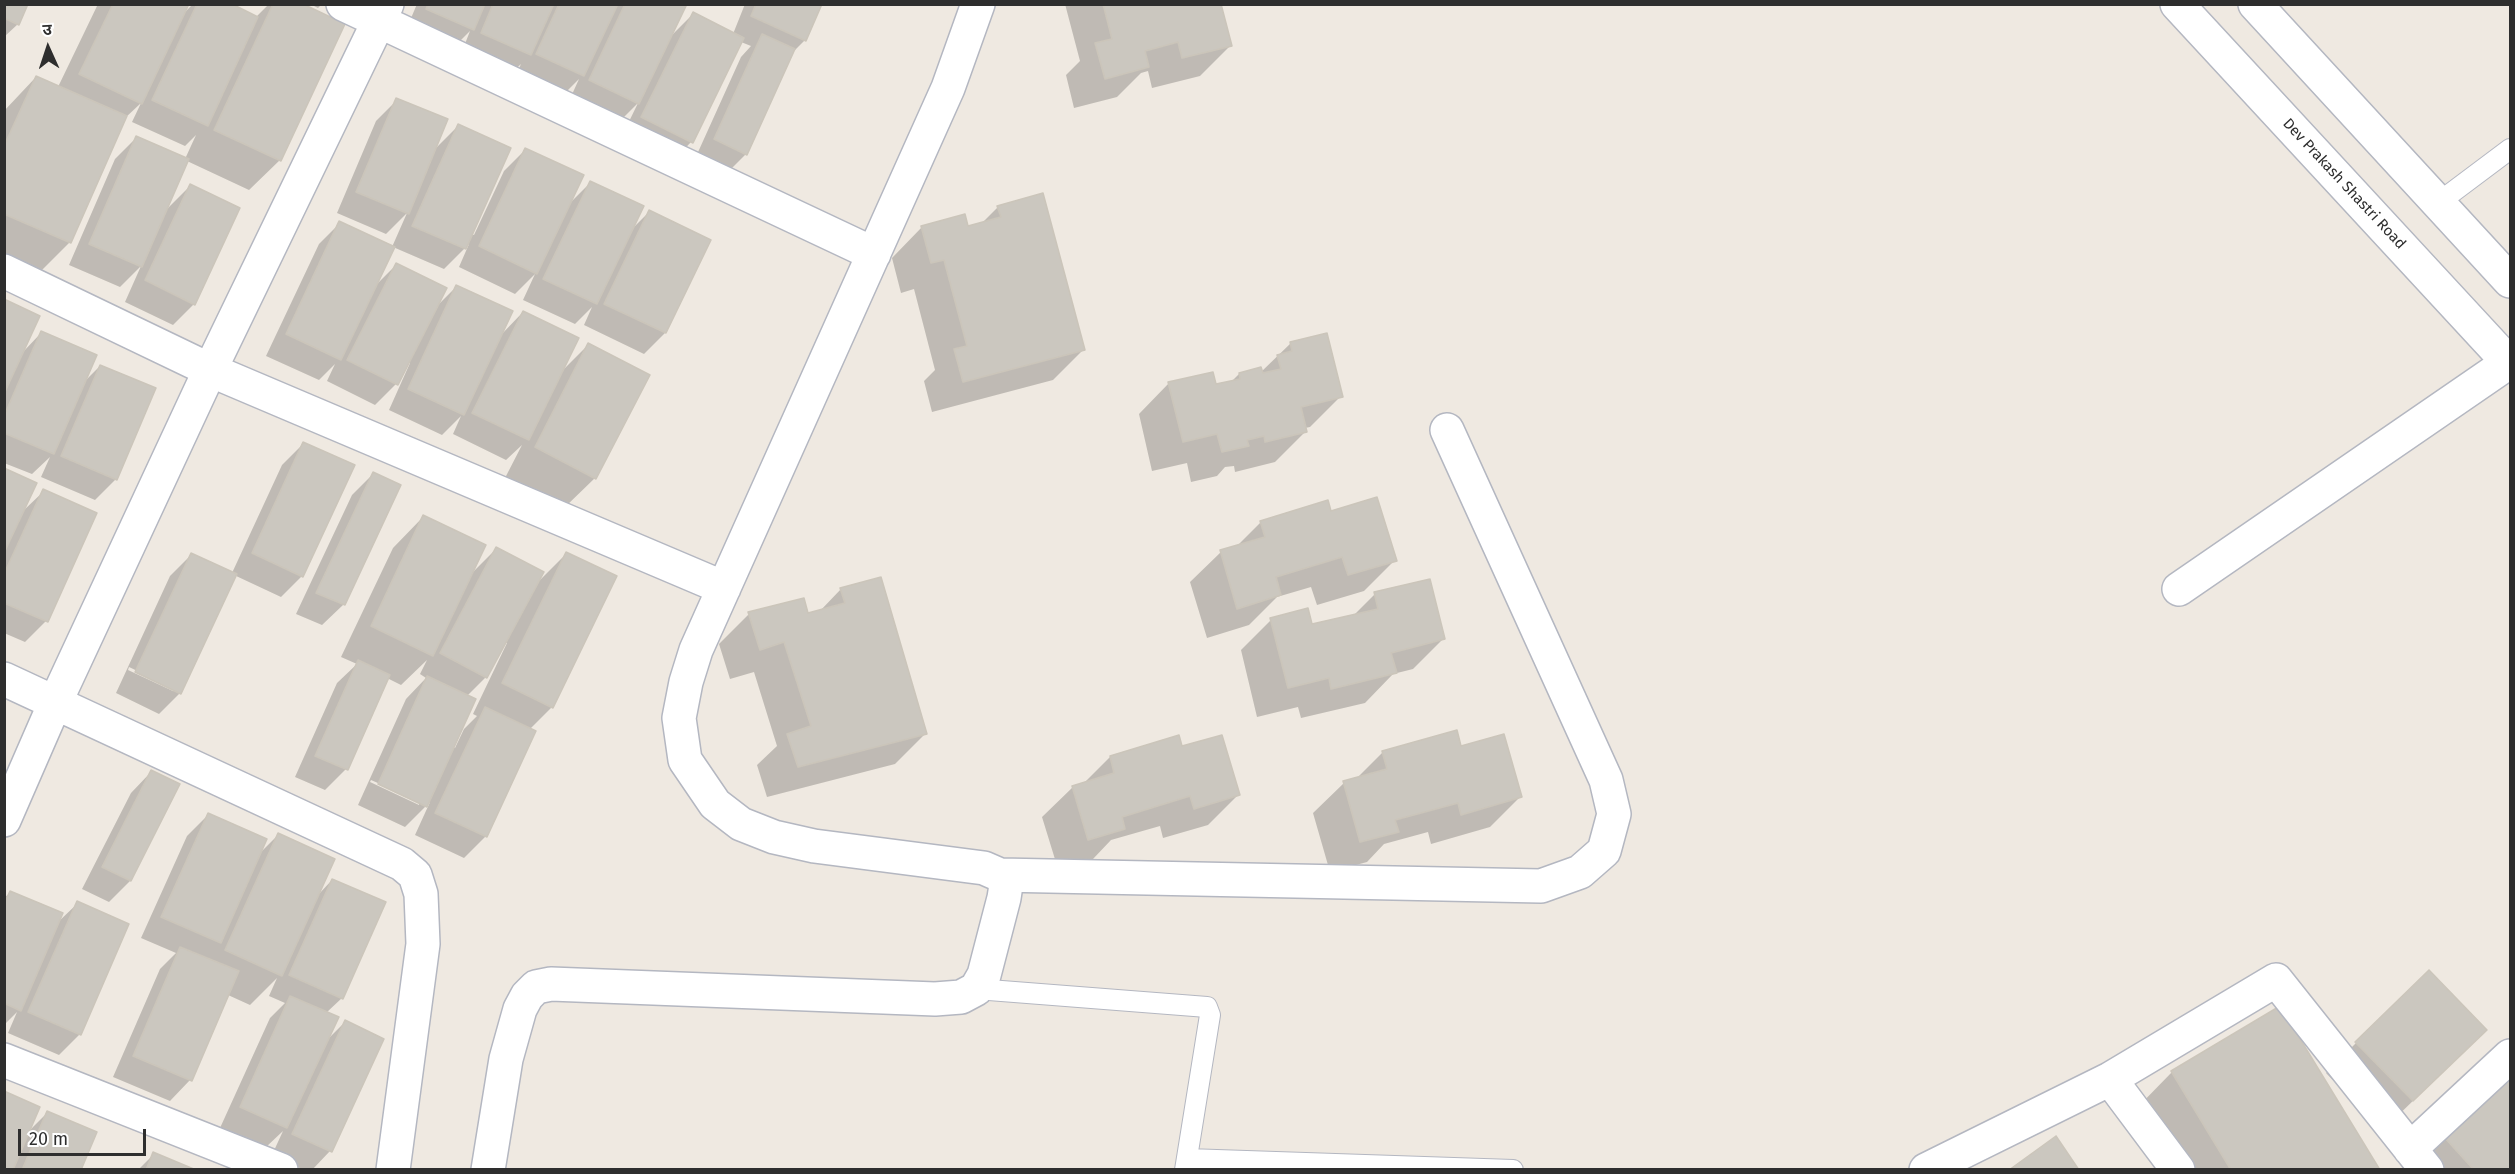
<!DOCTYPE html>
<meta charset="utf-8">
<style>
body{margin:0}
#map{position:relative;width:2515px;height:1174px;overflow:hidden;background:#efe9e1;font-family:"Fira Sans","Noto Sans Devanagari",sans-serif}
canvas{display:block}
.frame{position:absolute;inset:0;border:6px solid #2e2e2e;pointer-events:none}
.north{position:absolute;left:18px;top:18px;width:60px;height:60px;-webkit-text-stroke:4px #fff;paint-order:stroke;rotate:357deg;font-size:16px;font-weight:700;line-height:24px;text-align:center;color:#2e2e2e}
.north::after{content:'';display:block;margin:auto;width:21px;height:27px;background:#2e2e2e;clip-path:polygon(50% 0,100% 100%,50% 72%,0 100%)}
.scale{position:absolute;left:18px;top:1129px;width:128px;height:27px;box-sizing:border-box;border:3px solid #2e2e2e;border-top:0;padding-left:8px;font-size:18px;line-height:21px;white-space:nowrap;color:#2e2e2e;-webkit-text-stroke:4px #fff;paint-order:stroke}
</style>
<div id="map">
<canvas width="2515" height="1174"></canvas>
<div class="frame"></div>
<div class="north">उ</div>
<div class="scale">20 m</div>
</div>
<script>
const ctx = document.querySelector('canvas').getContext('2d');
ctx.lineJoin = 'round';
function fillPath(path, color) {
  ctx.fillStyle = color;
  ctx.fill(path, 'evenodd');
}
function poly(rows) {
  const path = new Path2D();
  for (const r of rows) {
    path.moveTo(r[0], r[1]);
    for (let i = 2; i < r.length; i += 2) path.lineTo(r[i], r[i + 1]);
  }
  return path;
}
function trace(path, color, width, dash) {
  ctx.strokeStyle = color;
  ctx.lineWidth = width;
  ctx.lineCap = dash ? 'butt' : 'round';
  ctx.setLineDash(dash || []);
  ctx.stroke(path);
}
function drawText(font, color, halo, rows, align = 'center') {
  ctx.font = font + ' "Fira Sans",sans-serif';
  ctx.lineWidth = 6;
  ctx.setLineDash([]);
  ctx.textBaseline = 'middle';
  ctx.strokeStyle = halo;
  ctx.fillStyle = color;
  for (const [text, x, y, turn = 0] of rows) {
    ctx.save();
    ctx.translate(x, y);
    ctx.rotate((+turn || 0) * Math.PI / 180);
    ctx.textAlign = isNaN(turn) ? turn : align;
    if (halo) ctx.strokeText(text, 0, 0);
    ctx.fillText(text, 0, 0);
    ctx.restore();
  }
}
fillPath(poly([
 [4,4,18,24,4,37],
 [98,4,188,4,184,13,193,4,228,4,256,17,269,4,299,4,280,160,249,190,187,161,165,211,190,186,194,304,173,325,125,302,141,266,120,287,69,265,115,159,136,138,185,159,196,135,185,146,132,122,141,103,124,119,70,242,40,272,4,257,4,111,36,77,58,87],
 [310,4,322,4,318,8],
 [417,4,686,4,671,36,693,14,733,34,745,4,821,4,805,40,791,54,746,154,725,175,694,161,741,57,751,46,741,42,691,142,671,163,621,138,638,103,617,124,569,101,579,79,562,96,516,75,521,64,509,75,461,54,470,31,451,50,406,30],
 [1065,4,1206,4,1230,46,1200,76,1152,88,1148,71,1141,73,1117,97,1074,108,1066,75,1080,61],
 [397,100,434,150,458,126,471,234,474,235,504,171,525,150,570,203,590,183,632,229,649,212,709,241,665,333,644,354,584,325,592,307,575,324,523,300,535,274,515,294,459,267,469,244,444,269,393,247,375,286,396,265,436,307,457,286,499,337,523,312,561,372,588,345,595,478,564,508,505,478,522,445,506,460,453,434,461,416,442,435,389,410,410,363,408,362,396,384,375,405,327,381,335,364,319,380,266,356,319,244,340,223,392,247,407,213,386,234,337,213,376,121],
 [998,207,1084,349,1053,380,932,412,924,381,935,370,914,289,901,293,892,258,922,227,967,228,981,224],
 [4,301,23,352,41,333,83,383,100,366,116,479,95,500,41,477,50,457,32,474,4,463],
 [1291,343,1341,396,1310,427,1305,428,1305,432,1275,462,1235,472,1234,466,1225,467,1217,476,1191,482,1187,463,1152,471,1139,414,1169,383,1215,386,1231,382,1239,374,1261,372],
 [303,444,302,576,281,597,234,575,180,693,159,714,116,693,170,576,191,555,232,573,282,465],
 [129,667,173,688,173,691,128,670],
 [4,470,23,511,44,491,95,514,46,621,25,642,4,633],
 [373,474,399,486,343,605,322,625,296,614,352,495],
 [1330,513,1395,560,1364,591,1317,605,1311,587,1277,597,1249,625,1207,638,1190,582,1221,552,1236,547,1261,522],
 [423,517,471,574,496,549,537,583,566,554,552,707,530,729,534,731,485,837,464,858,415,835,430,802,405,827,358,805,406,699,426,678,420,674,427,660,401,685,387,678,346,769,325,790,295,777,337,683,357,664,341,657,393,548],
 [505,642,507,643,473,714,477,716,464,729,455,748,453,747,467,696,486,677],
 [371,780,419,801,419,805,370,782],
 [841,589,925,734,895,764,767,797,757,765,777,746,754,672,730,679,719,644,749,614,807,615,819,612],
 [1375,594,1443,639,1413,669,1393,674,1365,703,1301,718,1298,707,1257,717,1241,650,1271,620,1311,626,1352,617],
 [1460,747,1520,797,1490,827,1431,844,1428,832,1384,844,1367,862,1330,872,1313,813,1344,783,1356,779,1383,752],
 [1181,748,1238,795,1208,825,1163,838,1160,826,1111,840,1093,859,1058,869,1042,817,1073,787,1083,784,1110,757],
 [151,772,178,784,130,881,109,902,82,889,131,793],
 [208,815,258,855,278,835,318,895,332,880,342,998,326,1013,327,1040,345,1022,330,1151,312,1170,304,1170,272,1155,283,1131,265,1148,220,1128,270,1018,285,1003,269,996,277,978,250,1005,228,995,190,1080,170,1101,113,1077,160,969,176,953,141,938,187,836],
 [11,892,57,923,78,903,80,1034,59,1055,8,1033,17,1012,4,1025,4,898],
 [2356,1043,2455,1060,2382,1131,2326,1073],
 [2172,1072,2378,1170,2170,1170,2134,1111],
 [2510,1078,2510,1170,2413,1170,2445,1138],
 [47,1113,79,1170,4,1170,28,1132],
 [154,1154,192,1170,138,1170]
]), '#0003');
const building = poly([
 [4,4,28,4,19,25,4,18,4,4],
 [113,4,189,4,142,104,79,74,113,4],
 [197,4,232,4,258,17,208,126,152,100,197,4],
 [273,4,303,4,345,24,281,161,214,130,273,4],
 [428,4,485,4,474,30,426,9,428,4],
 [493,4,554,4,531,55,481,33,493,4],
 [559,4,618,4,584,76,536,54,559,4],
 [625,4,687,4,639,104,589,80,625,4],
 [756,4,822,4,806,41,751,16,756,4],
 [1103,4,1221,4,1232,46,1182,58,1178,42,1145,51,1149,67,1105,79,1095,43,1112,39,1103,4],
 [693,12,744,38,693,143,641,117,693,12],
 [762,34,795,49,747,155,714,139,762,34],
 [36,76,127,116,71,243,4,214,4,146,36,76],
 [396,98,448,119,409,214,356,192,396,98],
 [458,124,511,148,466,249,412,226,458,124],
 [136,136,189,159,142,267,89,244,136,136],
 [525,148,584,175,537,274,479,246,525,148],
 [590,181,644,206,597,304,543,279,590,181],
 [190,184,240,208,195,305,145,280,190,184],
 [1043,193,1085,350,963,382,954,349,967,346,944,260,931,263,921,226,965,214,968,226,1001,217,997,206,1043,193],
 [649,210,711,240,666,333,604,304,649,210],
 [339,221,395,247,341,360,286,334,339,221],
 [396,263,447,288,398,385,347,360,396,263],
 [456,285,513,311,464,415,408,389,456,285],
 [4,299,40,316,4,394,4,299],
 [523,311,579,338,529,440,472,413,523,311],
 [41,331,97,355,54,454,4,433,4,416,41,331],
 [1327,333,1343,397,1301,407,1307,432,1265,442,1264,436,1247,440,1249,446,1222,452,1217,434,1183,442,1168,382,1213,372,1216,384,1240,379,1239,373,1261,367,1263,373,1281,369,1277,355,1292,351,1290,342,1327,333],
 [588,343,650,375,596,479,535,447,588,343],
 [100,365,156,388,117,480,61,456,100,365],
 [303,442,355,465,303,577,252,553,303,442],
 [4,468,37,483,4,553,4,468],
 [373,472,401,485,345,605,316,593,373,472],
 [43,489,97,513,48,622,4,603,4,574,43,489],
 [1377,497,1397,561,1348,575,1342,557,1276,577,1281,595,1237,609,1220,550,1265,537,1260,521,1328,500,1331,511,1377,497],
 [423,515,486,545,433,656,371,626,423,515],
 [496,547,544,572,487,678,440,653,496,547],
 [566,552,617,576,553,708,502,683,566,552],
 [191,553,237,574,181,694,135,672,191,553],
 [881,577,927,734,798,767,787,734,811,726,784,642,760,650,748,612,804,598,808,613,845,603,840,588,881,577],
 [1430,579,1445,639,1391,653,1397,673,1331,689,1329,678,1288,688,1270,618,1308,608,1312,624,1378,609,1374,592,1430,579],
 [358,660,390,675,348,770,315,756,358,660],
 [427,676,476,699,427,807,378,784,427,676],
 [485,707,536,731,487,837,435,813,485,707],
 [1457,730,1461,746,1504,734,1522,797,1461,815,1458,803,1395,820,1399,832,1360,842,1343,781,1387,769,1382,751,1457,730],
 [1179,735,1182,746,1222,735,1240,795,1194,809,1190,796,1122,817,1125,829,1088,840,1072,786,1114,773,1110,756,1179,735],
 [151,770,180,784,131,881,102,867,151,770],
 [208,813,267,839,221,943,161,917,208,813],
 [278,833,335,859,282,976,225,950,278,833],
 [332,879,386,902,343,999,289,975,332,879],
 [10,891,63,913,21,1011,4,1003,4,904,10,891],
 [77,901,129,924,81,1035,28,1012,77,901],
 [180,947,239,971,192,1081,133,1056,180,947],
 [2429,970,2487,1030,2413,1101,2355,1042,2429,970],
 [290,996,339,1017,287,1128,240,1107,290,996],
 [2280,1006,2380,1170,2231,1170,2171,1071,2280,1006],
 [345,1020,384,1039,332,1152,292,1134,345,1020],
 [2510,1076,2510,1170,2474,1170,2444,1137,2510,1076],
 [4,1091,40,1107,13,1170,4,1170,4,1091],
 [47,1111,97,1132,81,1170,22,1170,47,1111],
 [2056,1136,2079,1170,2009,1170,2056,1136],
 [153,1152,196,1170,146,1170,153,1152]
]);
fillPath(building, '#cbc7bf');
trace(building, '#cbc5ba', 1.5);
const service = poly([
 [2438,203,2510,149],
 [976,989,1207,1007,1210,1015,1185,1170],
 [1187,1159,1513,1170]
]);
const minor = poly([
 [343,4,874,254],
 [4,271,210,370,724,588],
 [2179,589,2509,362],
 [4,679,402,864,415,875,421,894,423,944,393,1170],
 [4,820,55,703,210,370,387,4],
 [1000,875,1541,886,1580,872,1604,851,1614,814,1606,780,1447,430],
 [4,1060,281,1170],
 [2110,1079,2178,1170],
 [2410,1149,2510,1056],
 [488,1170,506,1059,520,1009,527,996,536,987,551,984,935,999,961,997,976,989,984,975,1004,898,1006,885,1000,875,984,868,814,846,774,837,741,824,715,804,685,760,679,718,686,682,696,650,948,88,978,4],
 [1926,1170,2110,1079,2276,980,2427,1170]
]);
const tertiary = poly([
 [2177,4,2510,364],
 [2255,4,2510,281]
]);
trace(service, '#b4b7c1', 22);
trace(minor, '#b4b7c1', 36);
trace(tertiary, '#b4b7c1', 36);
trace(service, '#fff', 20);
trace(minor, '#fff', 33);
trace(tertiary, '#fff', 33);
drawText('15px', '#2e2e2e', '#fff', [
 ["Dev Prakash Shastri Road",2344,184,47]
]);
</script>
